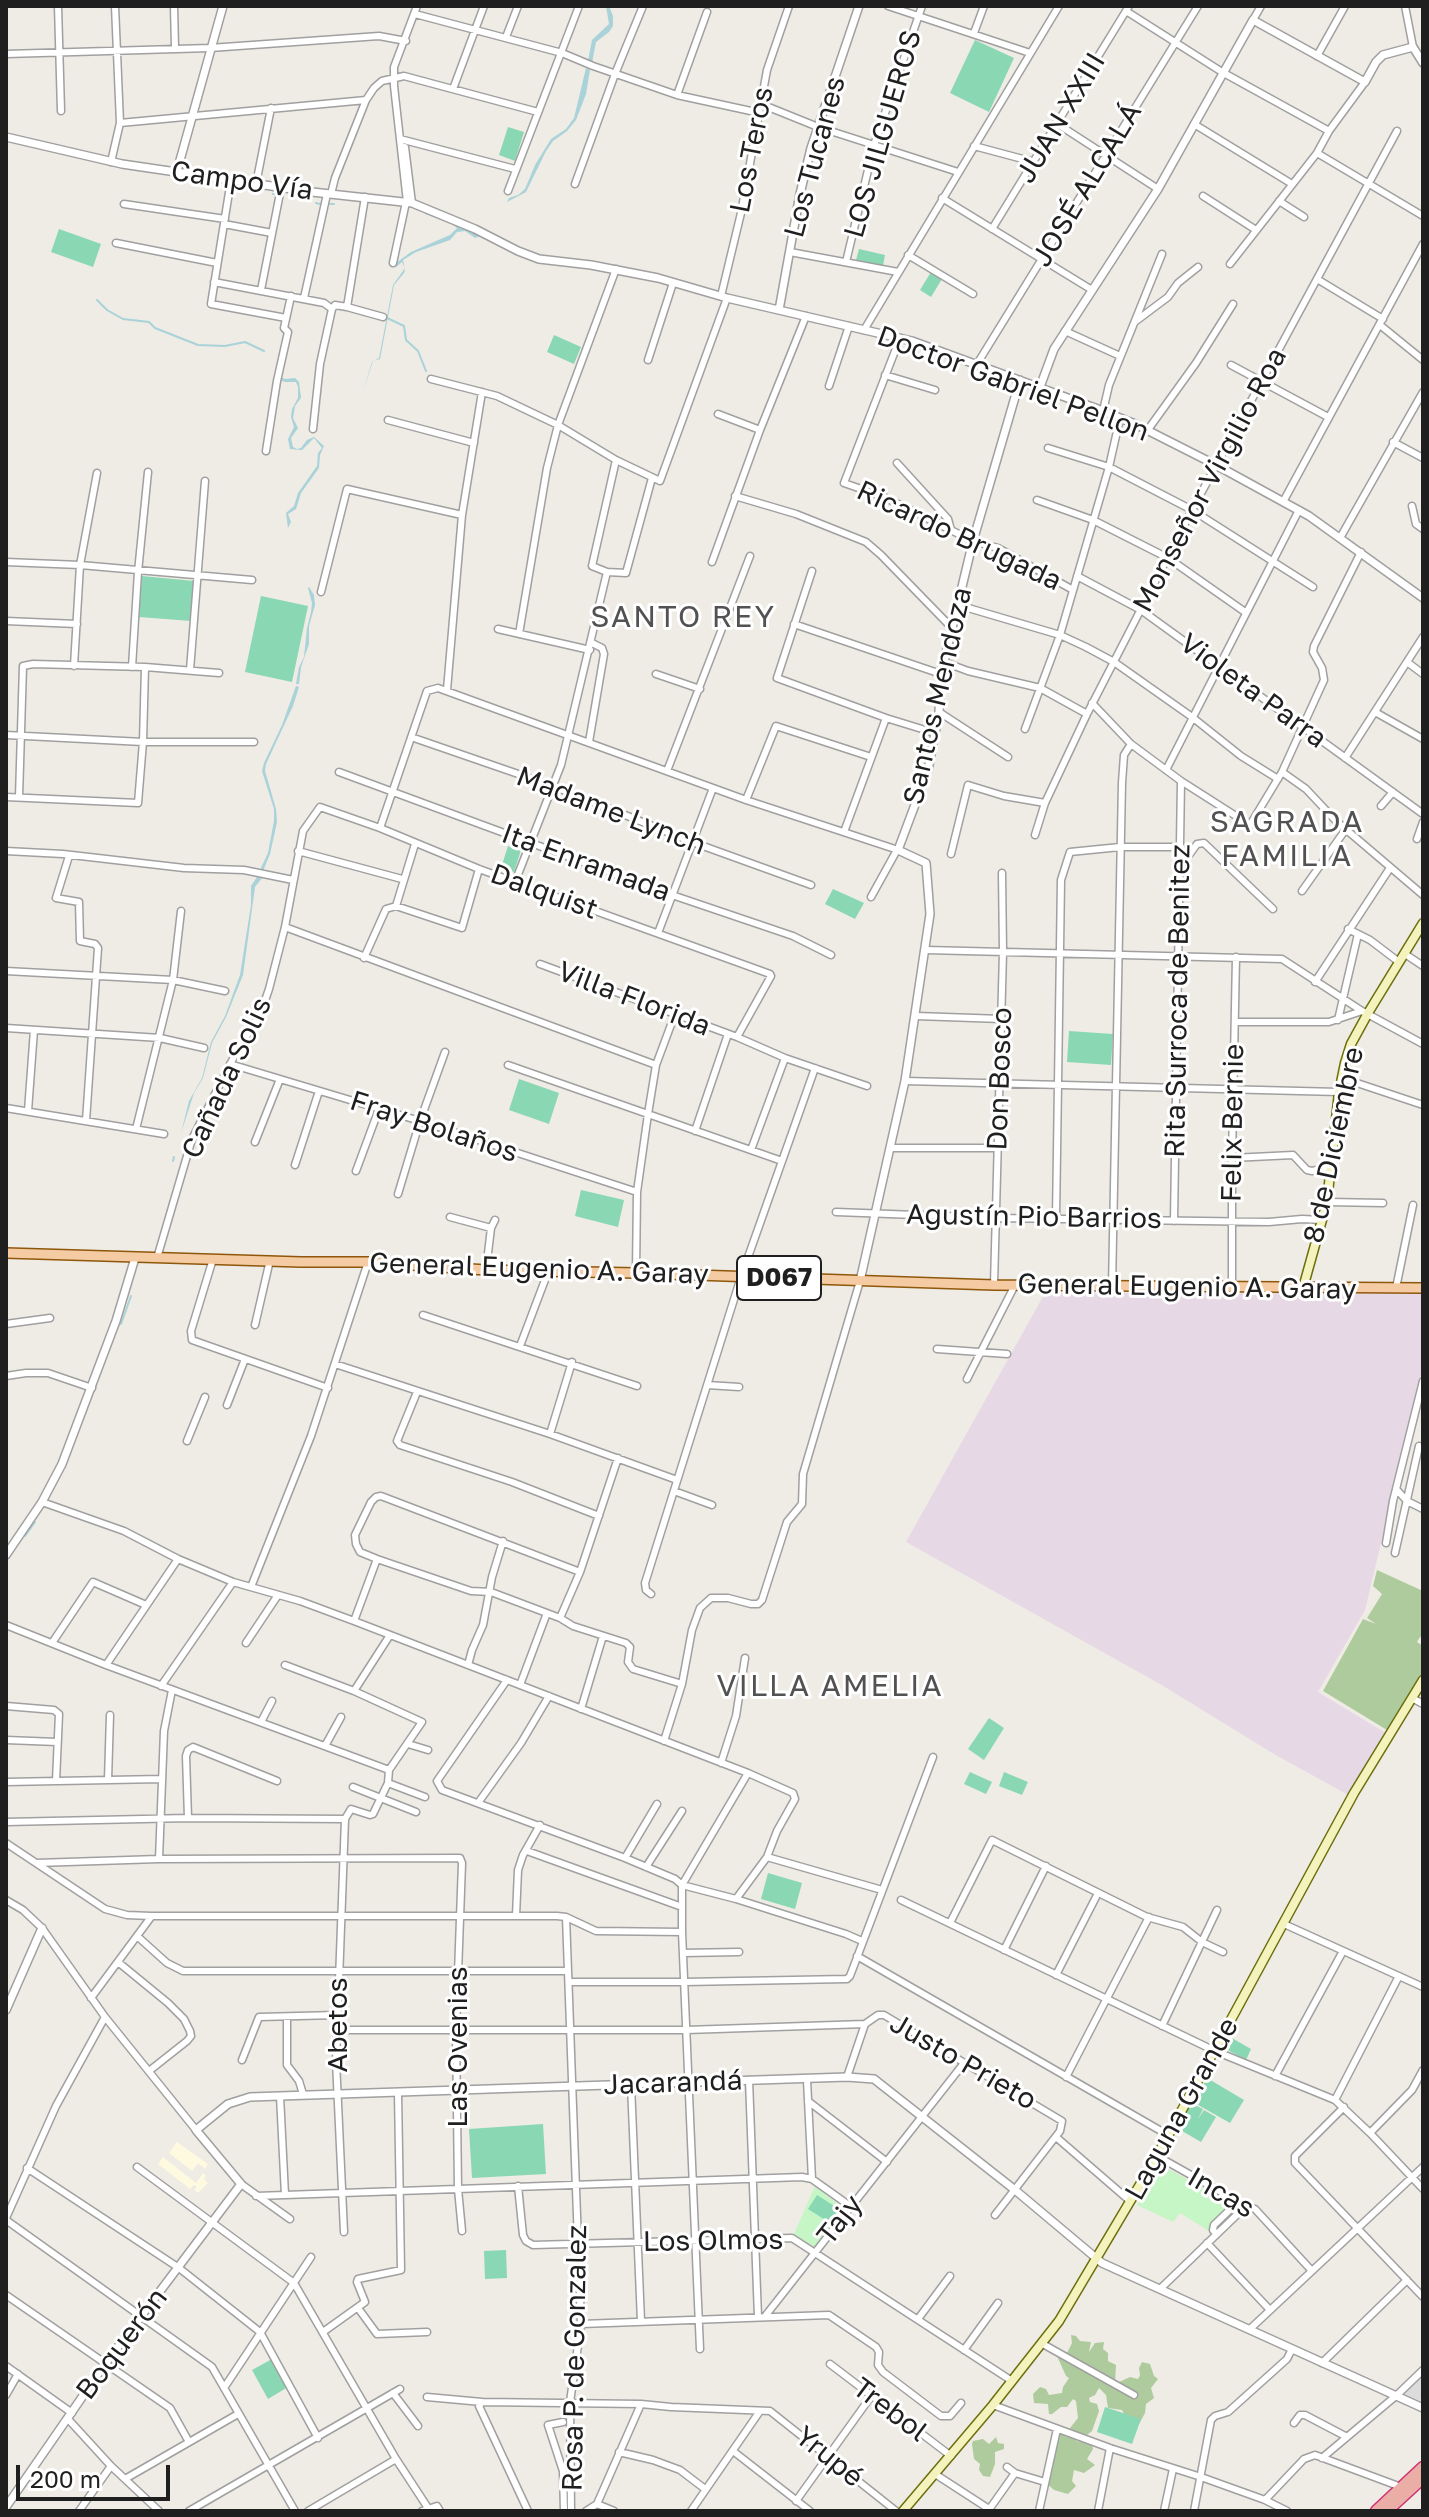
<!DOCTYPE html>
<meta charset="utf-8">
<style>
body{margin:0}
#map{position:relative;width:1429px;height:2517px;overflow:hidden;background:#efebe5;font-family:"Golos Text",sans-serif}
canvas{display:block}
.frame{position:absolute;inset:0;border:8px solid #1f1f1f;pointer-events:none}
.scale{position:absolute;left:16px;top:2465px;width:154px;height:36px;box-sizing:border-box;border:4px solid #1f1f1f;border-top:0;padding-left:10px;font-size:24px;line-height:28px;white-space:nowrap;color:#1f1f1f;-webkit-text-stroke:6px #fff;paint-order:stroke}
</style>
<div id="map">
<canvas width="1429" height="2517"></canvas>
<div class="frame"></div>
<div class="scale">200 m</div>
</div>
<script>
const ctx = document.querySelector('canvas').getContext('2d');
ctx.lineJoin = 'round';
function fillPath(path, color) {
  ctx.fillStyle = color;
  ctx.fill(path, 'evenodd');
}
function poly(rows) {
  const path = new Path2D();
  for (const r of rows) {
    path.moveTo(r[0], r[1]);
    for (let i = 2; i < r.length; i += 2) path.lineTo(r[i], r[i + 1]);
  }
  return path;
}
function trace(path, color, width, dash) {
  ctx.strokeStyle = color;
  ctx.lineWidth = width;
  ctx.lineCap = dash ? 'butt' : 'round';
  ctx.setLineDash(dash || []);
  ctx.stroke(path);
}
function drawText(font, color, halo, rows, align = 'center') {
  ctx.font = font + ' "Golos Text",sans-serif';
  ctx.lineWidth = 6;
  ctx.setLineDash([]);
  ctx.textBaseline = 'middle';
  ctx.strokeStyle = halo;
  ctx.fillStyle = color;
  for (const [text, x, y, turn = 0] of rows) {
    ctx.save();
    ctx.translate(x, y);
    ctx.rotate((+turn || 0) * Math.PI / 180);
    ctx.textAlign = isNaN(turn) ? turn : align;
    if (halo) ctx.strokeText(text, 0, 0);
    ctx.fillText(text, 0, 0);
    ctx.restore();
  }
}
fillPath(poly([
 [1423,2375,1423,2402,1403,2394]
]), '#dcdcdc');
fillPath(poly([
 [1045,1293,1423,1293,1423,1366,1365,1610,1318,1692,1389,1735,1350,1796,1274,1754,1160,1684,906,1542]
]), '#e7d8e6');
fillPath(poly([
 [177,2142,208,2164,205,2169,198,2163,192,2171,169,2153],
 [163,2157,196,2183,203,2173,206,2176,204,2179,208,2183,198,2193,194,2190,197,2187,194,2185,190,2189,158,2164]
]), '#fdfae0');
fillPath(poly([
 [1377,1570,1423,1591,1423,1638,1420,1637,1417,1642,1423,1646,1423,1675,1387,1730,1323,1691,1363,1619,1376,1624,1367,1618,1382,1594,1373,1586],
 [1071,2335,1076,2336,1080,2341,1091,2342,1089,2352,1095,2343,1104,2342,1103,2349,1108,2353,1108,2361,1116,2365,1115,2384,1130,2377,1138,2379,1140,2375,1139,2368,1142,2362,1150,2364,1154,2376,1158,2379,1151,2388,1154,2398,1146,2404,1145,2413,1139,2424,1128,2421,1122,2410,1108,2408,1106,2395,1099,2388,1095,2395,1089,2398,1090,2402,1097,2404,1099,2411,1092,2431,1087,2435,1071,2432,1070,2428,1078,2418,1076,2401,1073,2399,1067,2407,1061,2407,1052,2414,1049,2414,1048,2404,1034,2403,1033,2394,1040,2387,1046,2389,1049,2395,1062,2393,1063,2387,1069,2378,1066,2376,1057,2356,1060,2352,1067,2353,1072,2343],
 [1062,2433,1066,2437,1074,2437,1076,2441,1092,2444,1093,2449,1087,2459,1095,2465,1084,2473,1074,2470,1072,2481,1076,2486,1068,2494,1054,2490,1045,2482,1047,2474,1053,2469,1055,2437],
 [996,2437,998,2443,1004,2444,1004,2449,995,2452,995,2464,990,2477,983,2476,979,2470,980,2464,974,2459,972,2444,973,2441,983,2439,989,2444]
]), '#aecb9d');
fillPath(poly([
 [1159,2164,1234,2205,1212,2233,1180,2213,1173,2222,1137,2205],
 [815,2186,845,2210,815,2248,794,2234]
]), '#c6f6c5');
fillPath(poly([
 [975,40,1014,58,989,112,950,93],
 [508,127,524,132,515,161,499,155],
 [59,229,101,244,93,267,51,252],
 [859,249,885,255,883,266,856,260],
 [931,272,942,279,931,297,920,290],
 [554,335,581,347,574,364,547,352],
 [142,576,194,581,191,621,139,617],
 [261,596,308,606,292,682,245,672],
 [508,846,521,850,514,872,501,868],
 [833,889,864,903,855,919,825,904],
 [1069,1031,1113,1034,1111,1065,1067,1062],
 [519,1079,559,1093,549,1124,509,1110],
 [581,1190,624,1200,618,1227,575,1216],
 [989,1718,1004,1728,984,1760,968,1749],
 [970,1772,992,1782,986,1794,964,1784],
 [1004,1772,1028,1782,1022,1795,999,1786],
 [768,1873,802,1883,795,1909,761,1899],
 [1230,2037,1251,2049,1246,2060,1224,2048],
 [1207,2078,1244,2100,1230,2123,1193,2102],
 [1191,2103,1203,2109,1198,2119,1204,2110,1216,2117,1201,2142,1177,2128],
 [543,2124,546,2174,472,2178,469,2129],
 [817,2195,839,2209,830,2223,808,2209],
 [506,2250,507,2278,485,2279,484,2251],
 [272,2359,288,2387,268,2399,252,2370],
 [1105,2407,1141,2419,1132,2444,1097,2432]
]), '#89d8b3');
fillPath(poly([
 [606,6,609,6,613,16,613,26,609,32,596,42,592,63,588,61,592,40,609,24],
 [586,68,590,70,586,94,576,120,567,131,553,141,546,151,526,192,507,202,509,198,518,195,525,189,535,165,551,139,566,129,574,118],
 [451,223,481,236,475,238,465,231,457,232,450,240,416,252,403,260,405,269,404,273,394,285,380,359,373,361,363,391,372,362,379,358,393,285,405,268,402,262,395,268,396,263,411,252,450,235,457,228],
 [279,377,286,379,295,378,299,382,301,398,295,406,293,418,298,428,291,438,293,447,297,449,301,448,307,440,314,437,324,446,320,455,319,468,301,493,296,509,288,514,291,522,288,528,286,513,294,506,298,493,317,466,318,453,322,448,314,438,302,450,290,449,288,439,294,427,291,417,292,409,298,398,298,387,296,382,285,382,279,380],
 [309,587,314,595,315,605,309,626,309,644,301,667,299,684,296,684,299,667,304,657,307,628,311,612,312,603,308,588],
 [296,686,299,687,293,706,266,764,265,771,276,809,277,822,270,854,263,871,260,870,268,853,274,821,274,809,262,771,264,763,282,725],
 [257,877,262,878,255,887,243,975,226,1017,212,1043,203,1078,194,1093,181,1133,189,1101,202,1078,211,1042,225,1016,240,975,251,905,251,886]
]), '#a9d2d9');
trace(poly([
 [273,194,275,194],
 [316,203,320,204],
 [330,204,334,204],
 [426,213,439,218],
 [97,300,107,310,123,319,149,322,155,328,198,345,225,346,245,342,264,351],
 [387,318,404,326,406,340,418,351,426,371],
 [173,1161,174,1157],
 [121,1324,131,1296],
 [25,1536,35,1522]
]), '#a9d2d9', 2);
const minor = poly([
 [58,6,61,111],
 [174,6,175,48],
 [888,6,1030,53],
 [1405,6,1413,47],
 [1126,11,1222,72,1329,131],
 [415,14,562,53,593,66,677,95,760,113],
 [1253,20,1261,6],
 [974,33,984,6],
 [506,37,518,6],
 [6,54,210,48,379,36,406,41],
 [1317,56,1345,6],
 [453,89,484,6],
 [677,95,707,12],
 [761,104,818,127,958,172],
 [120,123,366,100],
 [1056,123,1158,189],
 [1194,124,1292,184],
 [400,139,515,169],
 [974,146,1034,162],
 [405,147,412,203],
 [1317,153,1423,216],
 [111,162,120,123,115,6],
 [231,180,211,304,286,318],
 [256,184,271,108],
 [575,184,615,74,643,6],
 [508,191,579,6],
 [331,194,335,178,366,100,374,88,382,81,404,76,538,112],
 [1203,196,1256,230],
 [942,198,1092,290],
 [1279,201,1304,217],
 [407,202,394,86,394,67,417,6],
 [124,204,225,219],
 [224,224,272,233],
 [992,229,1129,6],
 [116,243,217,263],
 [790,252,898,272],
 [908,255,973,294],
 [846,262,874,145,922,6],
 [393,263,406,202],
 [1230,264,1317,153,1329,131,1365,82],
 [1317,279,1383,319],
 [214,282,324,303,332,309,335,305,347,307,383,317],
 [261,290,281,188],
 [721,296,741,213,767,70,789,6],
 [304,298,327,194],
 [347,307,365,197],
 [1136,321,1168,297,1178,283,1198,267],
 [1380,325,1423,360],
 [864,330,1059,6],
 [1065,331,1120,356],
 [900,338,844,483,884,497,973,541,998,548,1073,590],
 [648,360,673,283],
 [977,364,1198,6],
 [1231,365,1328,417],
 [885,375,935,390],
 [431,379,497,396,558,425,616,460,660,481,727,298],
 [829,386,849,326],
 [1103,411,1109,385,1162,254],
 [718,414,760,430],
 [388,420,474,443],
 [313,429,320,364,332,309],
 [1147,431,1196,363,1233,304],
 [1393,442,1423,458],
 [1048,448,1109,467,1192,510,1313,587],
 [266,451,277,381,288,332,284,328,291,296],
 [616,460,592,566,607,572,626,573,652,478],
 [897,463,948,519,951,530],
 [735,496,796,514,866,542,881,555,952,628],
 [1037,500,1093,520,1168,558,1245,612],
 [1283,502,1423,244],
 [1412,506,1416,524,1423,529],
 [1340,538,1423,392],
 [6,562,80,565,252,580],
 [712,562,760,430,806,316],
 [812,571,777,678,886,718,935,733],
 [1077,576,1141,610,1423,814],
 [321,592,347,489,462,515],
 [958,605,1060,635,1086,647,1114,662,1192,717,1241,756,1278,779],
 [6,621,77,624],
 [794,624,941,674],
 [498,629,590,650],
 [519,634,547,468,558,425,616,269],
 [944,662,968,671,1040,688,1087,714],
 [1407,662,1423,674],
 [74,666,80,565,97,473],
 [132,667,138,572,148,472],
 [190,670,205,481],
 [656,674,700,689],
 [447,690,462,515,482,392],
 [1092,703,1131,744,1181,781,1250,825,1282,772,1324,680,1322,668,1313,652,1314,646,1361,552],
 [939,712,1008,757],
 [1375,712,1423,739],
 [1025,729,1060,635,1109,467,1120,418],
 [6,735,143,742,254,742],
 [411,737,553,786,692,842,811,885],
 [589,742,604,654,602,648,592,643],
 [1345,758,1423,637],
 [1166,770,1299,510],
 [667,771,750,556],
 [339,772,672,895,793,936,831,955],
 [1282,772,1306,789,1336,821,1423,895],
 [6,797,138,803,143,742,145,667],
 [19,797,23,666,33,664,145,667,219,673],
 [746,800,776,726,871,757],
 [1381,806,1393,792],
 [380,828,427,691,438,688,746,800,898,850],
 [844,832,886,718],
 [1035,835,1045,803,1087,714,1192,510,1397,131],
 [1417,839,1423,822],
 [6,851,63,854,184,868,244,870,293,880],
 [298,851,402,879],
 [951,854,968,785,1004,796,1045,803],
 [69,856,56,898,79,902,80,941,95,944,98,948,86,1121],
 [1182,865,1197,844,1204,843,1273,909],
 [515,882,561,765,607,572],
 [1302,891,1346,829],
 [871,897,897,850],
 [396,906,415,844],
 [285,927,656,1065],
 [1348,929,1370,940,1399,962],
 [658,933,713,788],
 [926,950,1282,959,1362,1011],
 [1405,954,1423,966],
 [364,958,386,909,396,906,462,928,479,869],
 [540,964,737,1037,785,1058,867,1086],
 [6,971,173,980,225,991],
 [1315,982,1390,868],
 [916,1016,1002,1019],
 [1338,1020,1358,934],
 [1235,1022,1329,1022,1362,1011,1423,1044],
 [6,1028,160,1038,204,1048],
 [230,1064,420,1121,637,1192],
 [508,1065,782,1161],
 [1342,1078,1423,1105],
 [905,1081,1339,1092],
 [6,1108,164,1134],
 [28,1111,34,1030],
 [136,1129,173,980,181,911],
 [695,1131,728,1034],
 [255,1142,280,1079],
 [891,1148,998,1148],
 [751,1150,785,1058],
 [1232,1158,1293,1155,1307,1170,1312,1171,1331,1167],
 [295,1165,319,1091],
 [356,1171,379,1109],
 [398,1194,420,1121,445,1052],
 [1327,1202,1383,1203],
 [836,1212,996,1218,1269,1222,1302,1219,1322,1220],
 [450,1217,491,1228],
 [1056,1219,1061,880,1070,852,1120,847,1181,847],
 [1174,1221,1181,781],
 [157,1258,192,1139,238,1049,260,1015,269,989,285,927,303,831,320,807,380,828,479,869,770,974,771,976,737,1037],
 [213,1259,191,1331,192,1340,328,1388],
 [486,1270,491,1228,495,1220],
 [636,1273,637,1192,648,1114,656,1065,675,1014],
 [994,1285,1003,952,1002,873],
 [1112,1287,1122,783,1124,755,1131,744],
 [1232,1288,1232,1158,1236,957],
 [1396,1288,1413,1205],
 [423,1315,637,1386],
 [6,1324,50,1318],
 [255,1325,270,1260],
 [520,1346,548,1272],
 [937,1349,1007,1354],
 [335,1364,550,1434,677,1480],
 [6,1376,26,1373,48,1373,92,1388],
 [967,1379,1015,1285],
 [707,1385,739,1387],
 [417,1392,397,1441,400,1445,512,1482,599,1516],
 [227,1405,245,1359],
 [550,1434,572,1362],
 [187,1441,205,1397],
 [1396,1489,1407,1501,1423,1509],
 [674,1491,712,1505],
 [42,1502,124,1531,178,1559,233,1582,300,1601,354,1621,748,1773,682,1885,682,1932,700,2349],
 [1386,1543,1393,1501,1423,1381],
 [1395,1553,1419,1446],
 [580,1572,381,1496,376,1497,371,1502,355,1535,356,1544,360,1552,377,1559,471,1591,491,1592,560,1618,573,1626,626,1643,630,1647,628,1662,633,1669,682,1684],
 [251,1587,311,1436,368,1262],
 [651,1594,646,1590,645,1583,741,1277,815,1068],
 [560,1618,580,1572,618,1458],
 [354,1621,377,1559],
 [6,1625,106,1665,389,1770],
 [52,1643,93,1582,146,1605],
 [246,1643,278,1595],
 [106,1665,178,1559],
 [285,1665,354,1691,422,1722,389,1770,388,1783,373,1814,370,1815,351,1809,345,1819],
 [468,1665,472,1650,483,1625,492,1577,503,1541],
 [507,1680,437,1781,442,1790,625,1858,675,1879,682,1885,736,1899,846,1934,862,1941],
 [520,1685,547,1613],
 [161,1686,233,1582],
 [354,1691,390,1635],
 [1412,1698,1423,1704],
 [6,1706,54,1710,59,1714,56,1781],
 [581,1709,603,1636],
 [261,1722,272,1701],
 [6,1740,57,1742],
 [664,1741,682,1684,692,1630,700,1608,711,1598,728,1598,751,1604,758,1604,762,1600,787,1522,802,1504,803,1474,860,1281],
 [408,1744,428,1750],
 [325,1746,341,1717],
 [721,1763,736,1716,745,1658],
 [108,1780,110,1715],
 [6,1782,161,1779],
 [388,1783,425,1797],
 [353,1787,416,1812],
 [478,1803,521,1743,549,1696],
 [188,1818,186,1756,188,1750,193,1747,277,1781],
 [6,1822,188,1818,345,1819],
 [6,1843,105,1909,127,1915,151,1916,557,1916,566,1917,596,1931,682,1932],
 [527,1851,682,1907],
 [767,1857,882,1890],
 [625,1858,657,1804],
 [159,1859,164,1731,172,1690],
 [36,1863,159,1859,460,1858,462,1863,456,2029,458,2189,462,2231],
 [646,1867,682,1811],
 [736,1899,767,1857,777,1831,795,1799,793,1793,748,1773],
 [6,1900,23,1910,42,1928,105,2017,196,2130],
 [901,1900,1215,2051,1335,2100,1370,2133,1423,2189],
 [516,1916,518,1870,523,1855,540,1825],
 [566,1917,581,2324,570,2402,571,2511],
 [950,1923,992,1840,1147,1917,1183,1927,1202,1942,1223,1952],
 [1284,1924,1423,1987],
 [137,1936,167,1963,183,1971,568,1971],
 [1004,1950,1046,1866],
 [683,1953,739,1952],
 [857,1956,1168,2135],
 [118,1962,168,2003,184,2019,190,2031,191,2036,187,2041,149,2071],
 [1056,1975,1096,1897],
 [569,1982,684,1982,847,1979,850,1976,933,1757],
 [91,1998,151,1917],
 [287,2017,287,2065,299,2081,303,2094],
 [865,2024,878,2015,884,2015,1062,2121,1060,2131,995,2215],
 [1162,2026,1217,1910],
 [337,2030,686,2030,865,2024,847,2077],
 [242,2060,259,2017,337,2015],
 [1275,2076,1343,1951],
 [1066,2077,1149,1917],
 [749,2080,758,2317],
 [807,2080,812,2179],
 [631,2085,641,2321],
 [280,2096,285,2195],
 [1335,2100,1399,1976],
 [808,2101,887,2162],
 [1344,2107,1295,2156,1295,2163,1423,2297],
 [1370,2133,1412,2090,1423,2070],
 [1056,2137,1130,2201],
 [1157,2156,1246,2206,1255,2209,1312,2271],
 [137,2167,294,2283,396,2459,428,2508],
 [27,2168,179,2268,260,2332,318,2438],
 [241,2184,290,2219],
 [518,2186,523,2235,526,2241,533,2245,792,2238,1012,2381],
 [256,2196,802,2177,812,2179,850,2206],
 [6,2218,56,2106,105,2017],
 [6,2220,212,2367,295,2511],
 [344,2232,336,2061,345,1819],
 [1216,2234,1213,2230,1214,2225,1238,2202],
 [1207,2243,1270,2310],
 [1160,2289,1246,2206],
 [6,2295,170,2408,189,2442],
 [358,2308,377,2334,427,2332],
 [766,2315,964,2063],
 [918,2319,950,2276],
 [581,2324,829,2315,876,2347,879,2352,878,2365,883,2372,941,2416,950,2416,961,2403],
 [1250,2329,1423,2167],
 [323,2332,365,2302,357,2282,358,2279,401,2270,398,2093],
 [1041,2343,1134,2395],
 [964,2350,998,2303],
 [1322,2363,1407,2280],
 [830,2364,951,2456],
 [6,2366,72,2413],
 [224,2388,311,2257],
 [393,2393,418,2426],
 [6,2395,18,2374],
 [427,2397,482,2402],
 [993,2405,1110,2448,1201,2477,1265,2500,1287,2511],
 [68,2419,111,2466,159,2511],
 [563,2422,548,2425,563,2471,564,2511],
 [1294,2423,1300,2415,1305,2415,1347,2437],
 [733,2451,810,2511],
 [619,2452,653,2460,680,2470,705,2489],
 [1322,2458,1397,2395,1423,2370],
 [1007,2467,1015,2473,1045,2482],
 [935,2474,989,2509],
 [125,2479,238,2414],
 [1265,2500,1304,2459,1315,2455,1401,2487],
 [796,2501,872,2395],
 [597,2504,614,2511],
 [79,2511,111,2466],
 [189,2511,400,2389],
 [308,2511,396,2459],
 [422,2511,437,2506,440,2511],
 [528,2511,479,2406,482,2402,641,2404,671,2407,770,2411,896,2511],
 [586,2511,597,2504,641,2404],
 [691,2511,760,2411],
 [988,2511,1015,2473],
 [1039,2511,1057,2429],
 [1098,2511,1110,2448],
 [1164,2511,1173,2469],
 [1194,2511,1211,2420,1215,2416,1228,2412,1287,2359,1292,2349]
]);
const tertiary = poly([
 [6,137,122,164,312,192,412,203,475,229,518,251,539,259,591,265,658,278,727,298,912,341,1095,408,1135,424,1216,465,1309,516,1423,598],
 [177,171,223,6],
 [779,310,800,194,811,148,859,6],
 [1040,387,1054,349,1158,189,1253,20,1365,82,1376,62,1383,55,1413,47,1423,63],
 [860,1281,905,1081,930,914,926,863,898,850,928,770,939,712,941,674,973,541,1020,380],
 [6,1555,42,1502,62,1464,116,1321,135,1258],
 [6,2010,42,1928],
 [6,2507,105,2364,241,2184,196,2130,228,2104,250,2097,847,2077,874,2079,1015,2190,1102,2263,1423,2408]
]);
const secondary = poly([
 [1303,1288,1327,1202,1339,1092,1345,1063,1351,1044,1368,1013,1423,923],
 [903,2511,993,2405,1059,2321,1157,2156,1354,1793,1423,1680]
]);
const primary = poly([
 [6,1253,301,1262,368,1262,486,1270,636,1273,994,1285,1423,1288]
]);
const trunk = poly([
 [1376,2511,1423,2467],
 [1387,2511,1423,2478]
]);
trace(minor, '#a0a0a0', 9);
trace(tertiary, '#a0a0a0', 10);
trace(secondary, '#6c6f0c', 11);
trace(primary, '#8f570a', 12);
trace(trunk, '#cf3074', 13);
trace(minor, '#fff', 6);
trace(tertiary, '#fff', 7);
trace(secondary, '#f5f3bd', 8);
trace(primary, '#f5cba4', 9);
trace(trunk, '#ebaea6', 10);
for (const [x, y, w] of [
 [779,1278,84]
]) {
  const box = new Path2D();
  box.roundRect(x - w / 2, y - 22, w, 44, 6);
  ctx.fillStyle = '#fff';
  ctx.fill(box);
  trace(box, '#1f1f1f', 2);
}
drawText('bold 26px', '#1f1f1f', null, [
 ["D067",779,1278]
]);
drawText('28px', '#1f1f1f', '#fff', [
 ["JUAN XXIII",1061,118,-59],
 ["LOS JILGUEROS",883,134,-74],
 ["Los Teros",752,150,-79],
 ["Los Tucanes",815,157,-75],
 ["Campo Vía",242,181,8],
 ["JOSÉ ALCALÁ",1087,185,-59],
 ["Doctor Gabriel Pellon",1013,384,20],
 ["Monseñor Virgilio Roa",1210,480,-62],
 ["Ricardo Brugada",959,536,25],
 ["Violeta Parra",1253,691,36],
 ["Santos Mendoza",938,696,-77],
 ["Madame Lynch",611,811,21],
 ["Ita Enramada",586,863,20],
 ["Dalquist",544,892,20],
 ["Villa Florida",634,999,21],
 ["Rita Surroca de Benitez",1178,1001,-89],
 ["Cañada Solis",227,1078,-65],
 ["Don Bosco",1000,1079,-88],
 ["Felix Bernie",1233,1123,-89],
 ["Fray Bolaños",434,1127,18],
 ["8 de Diciembre",1334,1145,-78],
 ["Agustín Pio Barrios",1034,1217,1],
 ["General Eugenio A. Garay",539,1269,2],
 ["General Eugenio A. Garay",1187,1287,1],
 ["Abetos",338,2025,-90],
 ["Las Ovenias",458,2047,-90],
 ["Justo Prieto",963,2062,30],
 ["Jacarandá",673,2083,-2],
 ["Laguna Grande",1182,2109,-61],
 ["Incas",1221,2193,30],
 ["Tajy",840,2220,-52],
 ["Los Olmos",713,2241,-1],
 ["Boquerón",122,2344,-53],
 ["Rosa P. de Gonzalez",575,2358,-89],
 ["Trebol",890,2410,37],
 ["Yrupé",829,2457,39]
]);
ctx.letterSpacing = '2px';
drawText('30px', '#525252', '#fff', [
 ["SANTO REY",683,617],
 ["SAGRADA",1287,822],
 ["FAMILIA",1287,856],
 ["VILLA AMELIA",830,1686]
]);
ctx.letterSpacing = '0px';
</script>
